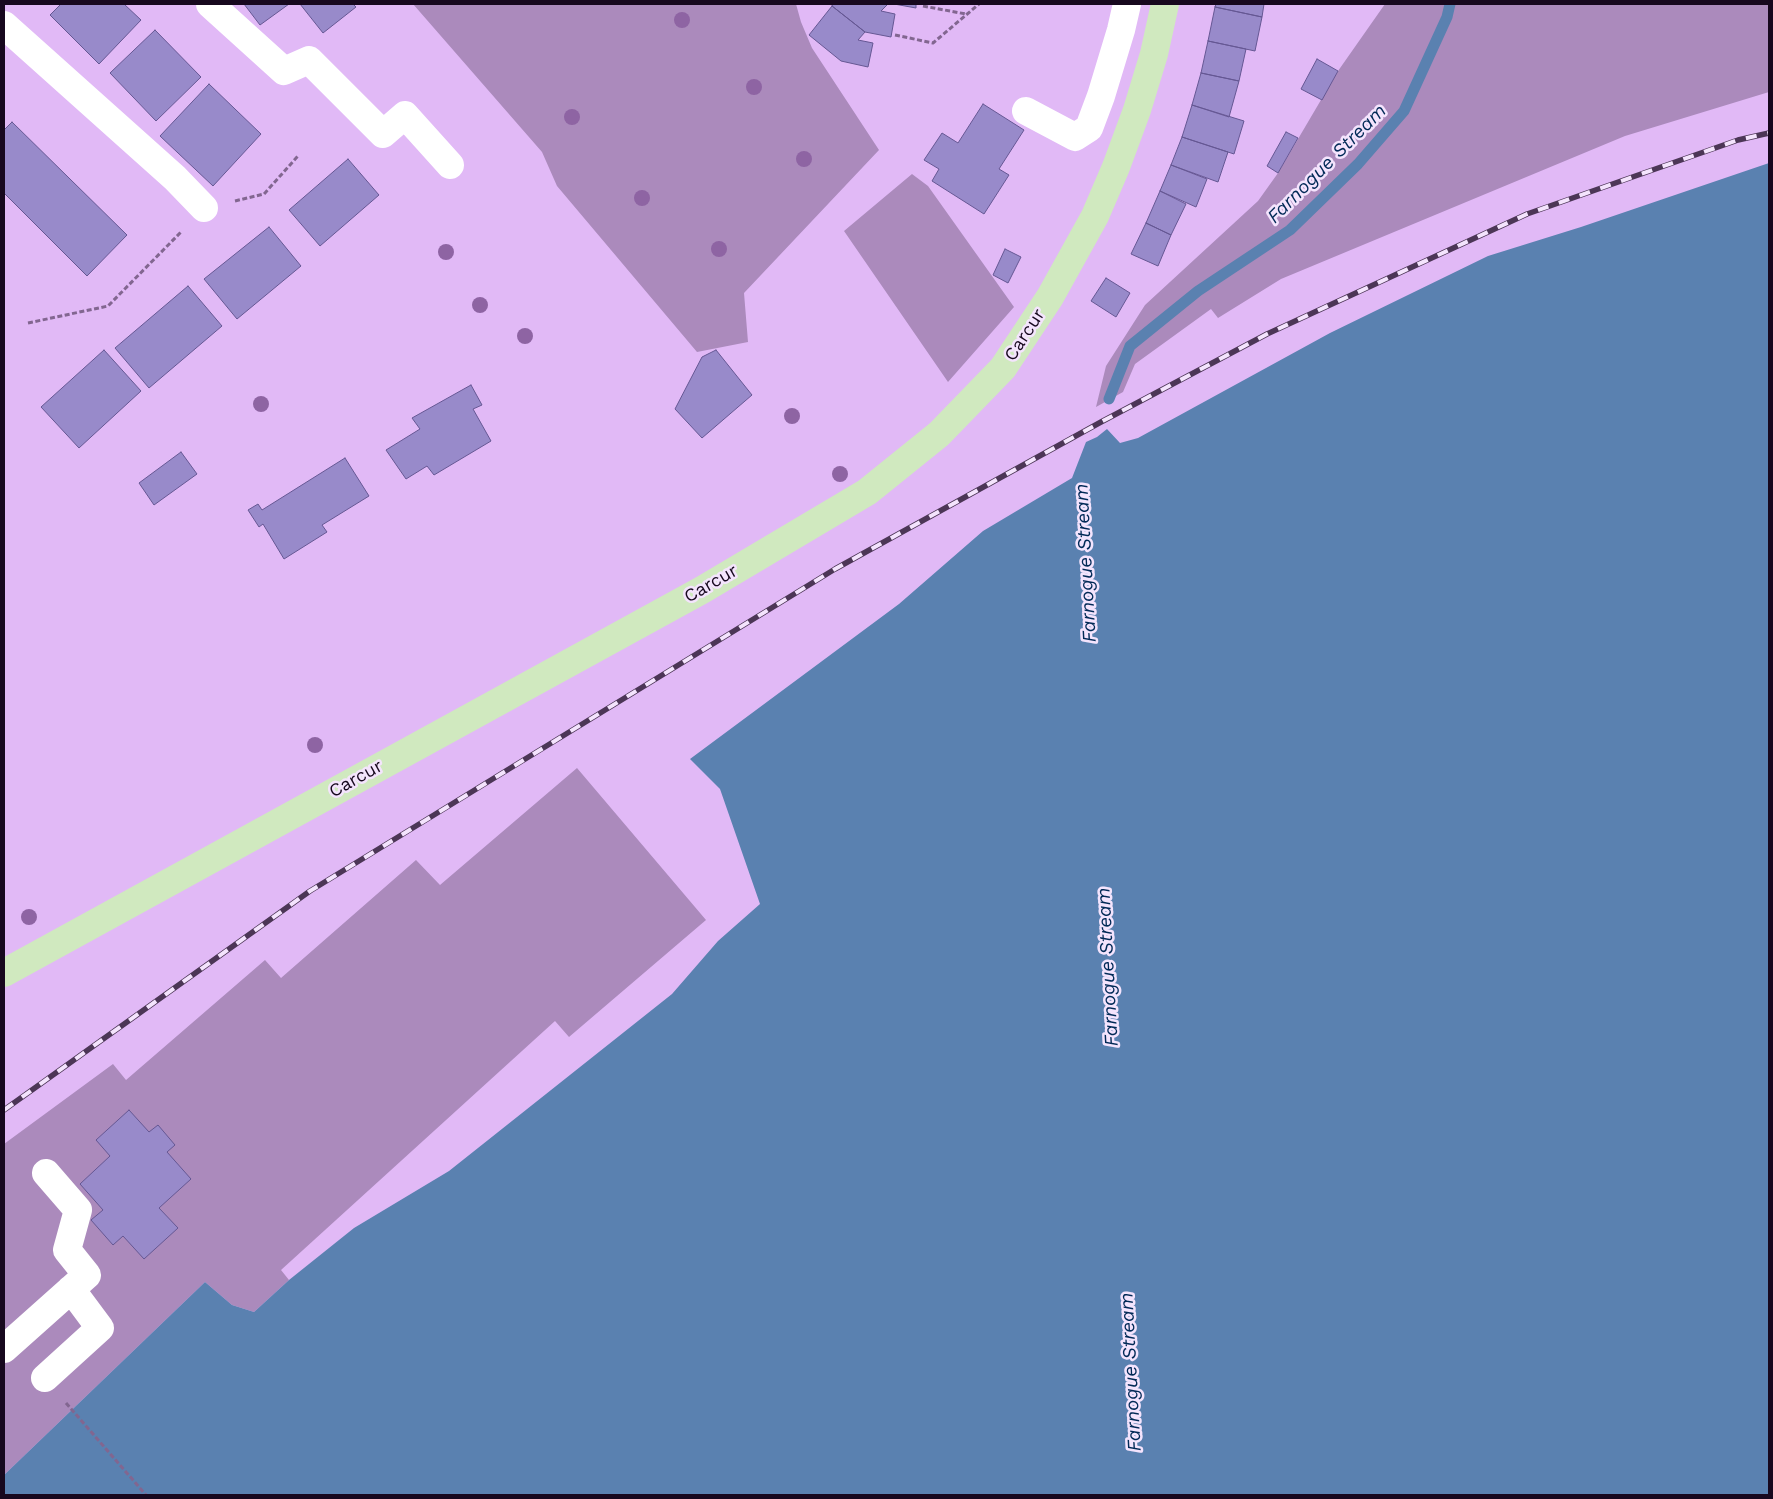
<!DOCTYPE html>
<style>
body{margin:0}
#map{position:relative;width:1773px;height:1499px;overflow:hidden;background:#e1b9f6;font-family:"Work Sans",sans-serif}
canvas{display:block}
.frame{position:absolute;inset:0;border:5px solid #17081e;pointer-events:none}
</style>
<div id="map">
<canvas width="1773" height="1499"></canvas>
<div class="frame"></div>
</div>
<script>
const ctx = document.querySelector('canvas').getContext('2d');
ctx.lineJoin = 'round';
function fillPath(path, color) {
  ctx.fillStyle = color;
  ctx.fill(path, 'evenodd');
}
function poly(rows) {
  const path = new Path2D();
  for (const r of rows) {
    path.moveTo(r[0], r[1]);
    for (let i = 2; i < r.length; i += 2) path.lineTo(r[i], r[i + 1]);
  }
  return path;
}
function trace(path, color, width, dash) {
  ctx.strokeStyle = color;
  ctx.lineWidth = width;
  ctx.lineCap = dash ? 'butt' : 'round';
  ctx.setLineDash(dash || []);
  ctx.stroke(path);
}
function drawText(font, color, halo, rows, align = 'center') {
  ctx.font = font + ' "Work Sans",sans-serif';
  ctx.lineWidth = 5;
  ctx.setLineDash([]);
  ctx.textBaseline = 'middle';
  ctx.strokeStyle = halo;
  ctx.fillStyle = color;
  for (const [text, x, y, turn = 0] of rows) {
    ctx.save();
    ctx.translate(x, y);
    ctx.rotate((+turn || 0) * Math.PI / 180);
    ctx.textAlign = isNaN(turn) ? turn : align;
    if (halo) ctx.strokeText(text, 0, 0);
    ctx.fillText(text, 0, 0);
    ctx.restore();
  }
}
fillPath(poly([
 [413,4,796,4,801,22,812,48,879,150,744,293,748,342,697,352,557,186,542,152],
 [1385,4,1769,4,1769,92,1625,136,1281,279,1218,318,1211,309,1135,364,1123,392,1096,407,1106,366,1145,305,1258,201,1278,173,1338,71],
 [912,174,928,186,1014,307,948,382,844,231],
 [577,768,706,920,569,1037,555,1021,281,1270,289,1280,254,1312,232,1305,205,1282,4,1475,4,1144,113,1064,126,1080,265,960,281,978,416,860,440,885]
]), '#ab8abc');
fillPath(poly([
 [1769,163,1769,1495,4,1495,4,1475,205,1282,232,1305,254,1312,289,1280,354,1228,449,1171,672,994,718,941,760,904,720,789,690,759,899,604,983,531,1072,478,1086,442,1097,437,1107,429,1120,443,1138,438,1330,333,1488,256,1581,227]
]), '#5a81b0');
trace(poly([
 [1109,399,1130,346,1198,291,1290,230,1358,164,1404,111,1447,17,1450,4]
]), '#5a81b0', 11);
const building = poly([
 [61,4,124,4,141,20,99,64,50,15,61,4],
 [244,4,289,4,260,25,244,4],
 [300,4,353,4,356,7,323,33,300,4],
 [833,4,888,4,881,11,895,14,891,37,865,32,832,6,833,4],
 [894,4,916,4,916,8,894,4],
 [1216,4,1264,4,1262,17,1215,7,1216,4],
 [832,6,865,32,858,40,873,43,868,67,841,61,809,35,832,6],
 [1215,7,1262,17,1255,51,1208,41,1215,7],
 [155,30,201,77,156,121,110,73,155,30],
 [1208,41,1246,49,1239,81,1201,73,1208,41],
 [1317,59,1338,71,1322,100,1301,89,1317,59],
 [1201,73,1239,81,1229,117,1192,105,1201,73],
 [209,84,261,134,213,186,160,136,209,84],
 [983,104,1024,130,999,169,1009,175,984,214,932,181,939,169,924,160,942,133,958,143,983,104],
 [1192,105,1244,121,1234,154,1182,137,1192,105],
 [12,122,127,235,87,276,4,193,4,130,12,122],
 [1286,132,1298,138,1278,173,1267,166,1286,132],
 [1182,137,1228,152,1218,182,1171,165,1182,137],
 [348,159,379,195,320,246,289,210,348,159],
 [1171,165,1207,179,1196,207,1160,191,1171,165],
 [1160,191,1186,204,1171,235,1146,223,1160,191],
 [1146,223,1171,235,1158,266,1131,254,1146,223],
 [269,227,301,266,237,319,204,279,269,227],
 [1005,249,1021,257,1008,283,993,275,1005,249],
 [1106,278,1130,293,1116,317,1091,301,1106,278],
 [188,286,222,326,149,388,115,348,188,286],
 [104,350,141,391,79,448,41,407,104,350],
 [716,350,752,395,702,438,675,409,702,357,716,350],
 [471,385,482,405,473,409,491,441,434,475,427,466,406,479,386,450,420,429,412,418,471,385],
 [181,452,197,474,154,505,139,483,181,452],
 [345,458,369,496,322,525,327,532,284,559,263,524,259,527,248,510,258,504,262,510,345,458],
 [129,1110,149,1132,158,1125,175,1145,167,1152,191,1179,159,1208,178,1228,144,1259,123,1236,113,1245,91,1220,103,1210,80,1184,110,1156,96,1140,129,1110]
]);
fillPath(building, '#988aca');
trace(building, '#655793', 1);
trace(poly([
 [923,6,966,14],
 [895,35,933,43,979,4],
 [235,201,264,194,298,156],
 [28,323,108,306,182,231],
 [66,1403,146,1495]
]), '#826690', 3, [5, 2.5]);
trace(poly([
 [210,4,284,71,309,60,383,134,405,115,450,165],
 [4,25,175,178,204,208],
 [1026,111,1075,137,1089,128,1101,96,1121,30,1127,4],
 [4,1349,87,1275,67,1250,78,1210,46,1173],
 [45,1378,100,1328,71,1289]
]), '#fff', 28);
trace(poly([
 [4,973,702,590,867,492,939,434,1003,368,1050,297,1095,216,1116,167,1137,110,1154,54,1165,4]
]), '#d0e9bf', 28);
const rail = poly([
 [4,1110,310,891,835,569,1101,422,1267,334,1527,214,1738,140,1769,133]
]);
trace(rail, '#4c3656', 5.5);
trace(rail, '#f4e4fd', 4, [11]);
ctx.fillStyle = '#8e64a3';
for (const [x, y] of [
 [682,20],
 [754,87],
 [572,117],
 [804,159],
 [642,198],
 [719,249],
 [446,252],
 [480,305],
 [525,336],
 [261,404],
 [792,416],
 [840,474],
 [315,745],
 [29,917]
]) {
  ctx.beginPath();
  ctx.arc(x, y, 8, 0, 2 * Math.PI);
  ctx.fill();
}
drawText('18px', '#17081e', '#f4e4fd', [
 ["Carcur",1025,335,-57],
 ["Carcur",711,584,-30],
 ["Carcur",356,779,-29]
]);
drawText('italic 19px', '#002956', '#f4e4fd', [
 ["Farnogue Stream",1327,164,-45],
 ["Farnogue Stream",1086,563,-93],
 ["Farnogue Stream",1108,967,-93],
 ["Farnogue Stream",1131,1372,-93]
]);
</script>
